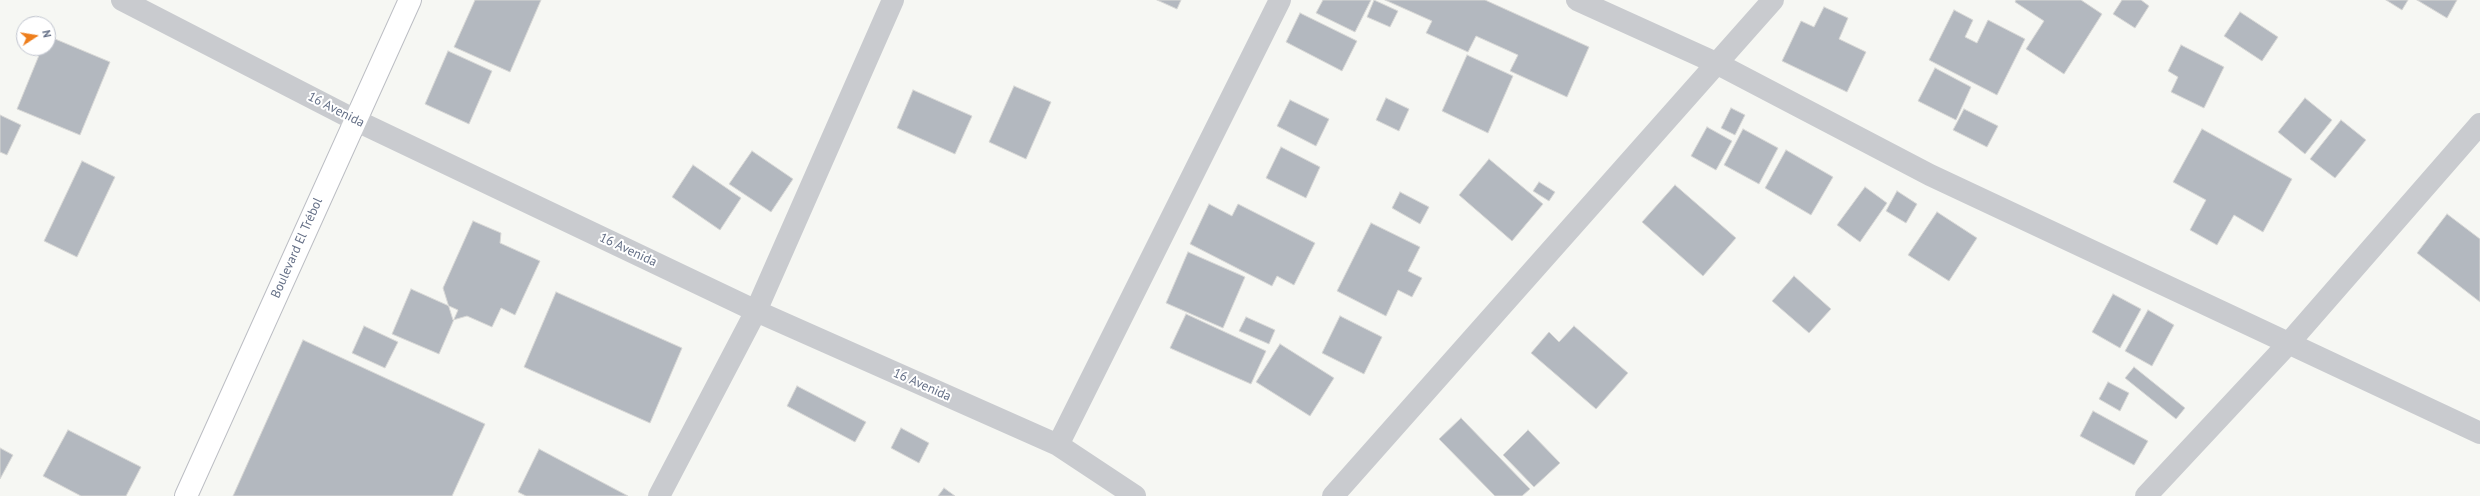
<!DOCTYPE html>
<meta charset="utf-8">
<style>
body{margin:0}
#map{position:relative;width:2480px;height:496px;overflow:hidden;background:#f6f7f3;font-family:"PT Sans",sans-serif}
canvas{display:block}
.north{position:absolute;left:16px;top:16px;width:40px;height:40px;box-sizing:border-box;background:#fff;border:1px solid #c1c5cf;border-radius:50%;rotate:78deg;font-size:11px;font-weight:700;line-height:16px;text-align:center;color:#646f86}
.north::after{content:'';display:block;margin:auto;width:14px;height:18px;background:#ee7e1c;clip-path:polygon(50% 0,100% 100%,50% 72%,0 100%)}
</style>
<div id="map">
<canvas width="2480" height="496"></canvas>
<div class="north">N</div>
</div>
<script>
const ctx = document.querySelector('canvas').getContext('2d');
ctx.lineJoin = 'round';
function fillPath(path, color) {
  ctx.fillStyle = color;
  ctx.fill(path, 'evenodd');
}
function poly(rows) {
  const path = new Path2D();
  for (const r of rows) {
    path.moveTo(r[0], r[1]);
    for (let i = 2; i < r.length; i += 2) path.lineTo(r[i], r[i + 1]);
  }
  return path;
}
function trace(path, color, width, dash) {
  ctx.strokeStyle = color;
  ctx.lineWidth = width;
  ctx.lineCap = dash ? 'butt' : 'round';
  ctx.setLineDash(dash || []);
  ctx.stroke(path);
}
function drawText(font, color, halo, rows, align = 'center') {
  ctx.font = font + ' "PT Sans",sans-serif';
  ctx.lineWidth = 4;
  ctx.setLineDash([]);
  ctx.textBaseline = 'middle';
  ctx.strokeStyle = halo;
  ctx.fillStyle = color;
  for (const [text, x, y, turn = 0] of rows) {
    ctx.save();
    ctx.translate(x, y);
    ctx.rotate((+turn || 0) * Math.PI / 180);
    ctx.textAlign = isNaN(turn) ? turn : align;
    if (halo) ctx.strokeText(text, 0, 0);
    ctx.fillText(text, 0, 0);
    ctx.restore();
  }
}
const building = poly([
 [475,0,541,0,510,72,454,47,475,0],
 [1157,0,1181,0,1177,9,1157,0],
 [1323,0,1371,0,1355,32,1316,13,1323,0],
 [1374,0,1398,11,1390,27,1367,17,1374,0],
 [1385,0,1485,0,1589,47,1567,97,1510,71,1518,55,1476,36,1468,52,1426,33,1432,21,1385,0],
 [2016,0,2081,0,2102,14,2064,74,2026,49,2044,21,2015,2,2016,0],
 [2122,0,2141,0,2149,6,2135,28,2113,14,2122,0],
 [2386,0,2408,0,2402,10,2386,0],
 [2417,0,2457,0,2447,18,2417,0],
 [1824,7,1848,18,1839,39,1866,52,1847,92,1782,61,1801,21,1814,27,1824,7],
 [1954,10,1973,20,1965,37,1977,43,1988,20,2025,39,1997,95,1929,60,1954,10],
 [2240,12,2278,37,2262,61,2224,36,2240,12],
 [1300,13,1357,41,1342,71,1286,42,1300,13],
 [48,36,110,62,80,135,17,109,42,48,48,48,48,36],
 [2181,45,2224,67,2204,108,2171,92,2178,77,2168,71,2181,45],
 [448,51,492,71,469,124,425,104,448,51],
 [1467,55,1513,76,1488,133,1442,111,1467,55],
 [1935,68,1971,87,1956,120,1918,101,1935,68],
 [1014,86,1051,102,1026,159,989,142,1014,86],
 [913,90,972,116,955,154,897,128,913,90],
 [1386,98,1409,109,1399,131,1376,120,1386,98],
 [2305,98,2332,120,2305,154,2278,132,2305,98],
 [1290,100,1329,119,1316,146,1277,126,1290,100],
 [1731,108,1745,115,1735,135,1721,128,1731,108],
 [1964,109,1998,126,1987,147,1953,130,1964,109],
 [0,115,21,125,7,155,0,152,0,115],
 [2341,120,2366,140,2335,178,2310,159,2341,120],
 [1707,127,1732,141,1716,170,1691,156,1707,127],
 [1743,129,1778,148,1759,184,1724,165,1743,129],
 [2202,129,2292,179,2263,232,2234,215,2217,245,2190,230,2206,200,2173,182,2202,129],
 [1281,147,1320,167,1306,198,1266,178,1281,147],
 [1786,150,1833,177,1811,215,1765,188,1786,150],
 [752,151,793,179,771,212,729,184,752,151],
 [1489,159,1543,204,1512,241,1459,195,1489,159],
 [82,161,115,177,77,257,44,241,82,161],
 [693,165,741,198,720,230,672,197,693,165],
 [1539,182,1555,192,1549,201,1533,191,1539,182],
 [1675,185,1736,238,1703,276,1642,222,1675,185],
 [1865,187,1887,203,1860,242,1837,225,1865,187],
 [1897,191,1917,204,1906,223,1886,211,1897,191],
 [1400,192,1429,207,1420,224,1392,208,1400,192],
 [1209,204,1232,216,1238,204,1315,243,1294,285,1277,276,1272,286,1190,244,1209,204],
 [1937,212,1977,238,1949,281,1908,255,1937,212],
 [2447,214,2480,239,2480,302,2417,253,2447,214],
 [473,221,501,233,500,243,540,261,515,315,501,308,492,327,467,316,453,320,443,288,473,221],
 [1371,223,1420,247,1408,271,1422,278,1412,297,1398,290,1386,316,1337,291,1371,223],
 [1188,252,1245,277,1223,328,1166,303,1188,252],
 [1794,276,1831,309,1809,333,1772,301,1794,276],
 [411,289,458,310,439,354,392,334,411,289],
 [556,292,682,348,650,423,524,367,556,292],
 [2113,294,2141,309,2120,348,2092,332,2113,294],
 [2148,310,2174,325,2152,366,2125,351,2148,310],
 [1186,314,1266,351,1251,384,1170,348,1186,314],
 [1340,316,1382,337,1364,374,1322,353,1340,316],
 [1246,317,1275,330,1269,344,1239,331,1246,317],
 [364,326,398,342,385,368,352,353,364,326],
 [1574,326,1628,373,1596,409,1531,353,1549,332,1559,342,1574,326],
 [303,340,485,424,452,496,233,496,303,340],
 [1280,344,1334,378,1310,416,1256,382,1280,344],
 [2134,367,2185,408,2176,419,2125,378,2134,367],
 [2108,382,2129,393,2120,411,2099,399,2108,382],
 [797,386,866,422,855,442,787,406,797,386],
 [2093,411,2148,441,2134,465,2080,436,2093,411],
 [1461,418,1530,489,1522,496,1495,496,1439,439,1461,418],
 [901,428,929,443,919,463,891,448,901,428],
 [68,430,141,467,126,496,81,496,43,476,68,430],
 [1528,430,1560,463,1534,487,1503,455,1528,430],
 [0,448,13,455,0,479,0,448],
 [539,449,628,496,526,496,518,492,539,449],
 [944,488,955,496,938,496,944,488]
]);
fillPath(building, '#b3b8bf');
trace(building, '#d8d8d6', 1);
const secondary = poly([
 [186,496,410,0]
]);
trace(secondary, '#bbbdc3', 24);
trace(poly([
 [122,0,355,120,756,311,1058,445,1135,496],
 [1577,0,1716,63,1930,175,2480,433],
 [1058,445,1280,0],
 [659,496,756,311,893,0],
 [1333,496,1773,0],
 [2146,496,2288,344,2480,124]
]), '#c9cbcf', 22);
trace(secondary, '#fff', 22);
drawText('13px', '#646f86', '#fff', [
 ["16 Avenida",336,110,27],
 ["Boulevard El Trébol",297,248,-66],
 ["16 Avenida",628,250,25],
 ["16 Avenida",922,385,24]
]);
</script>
